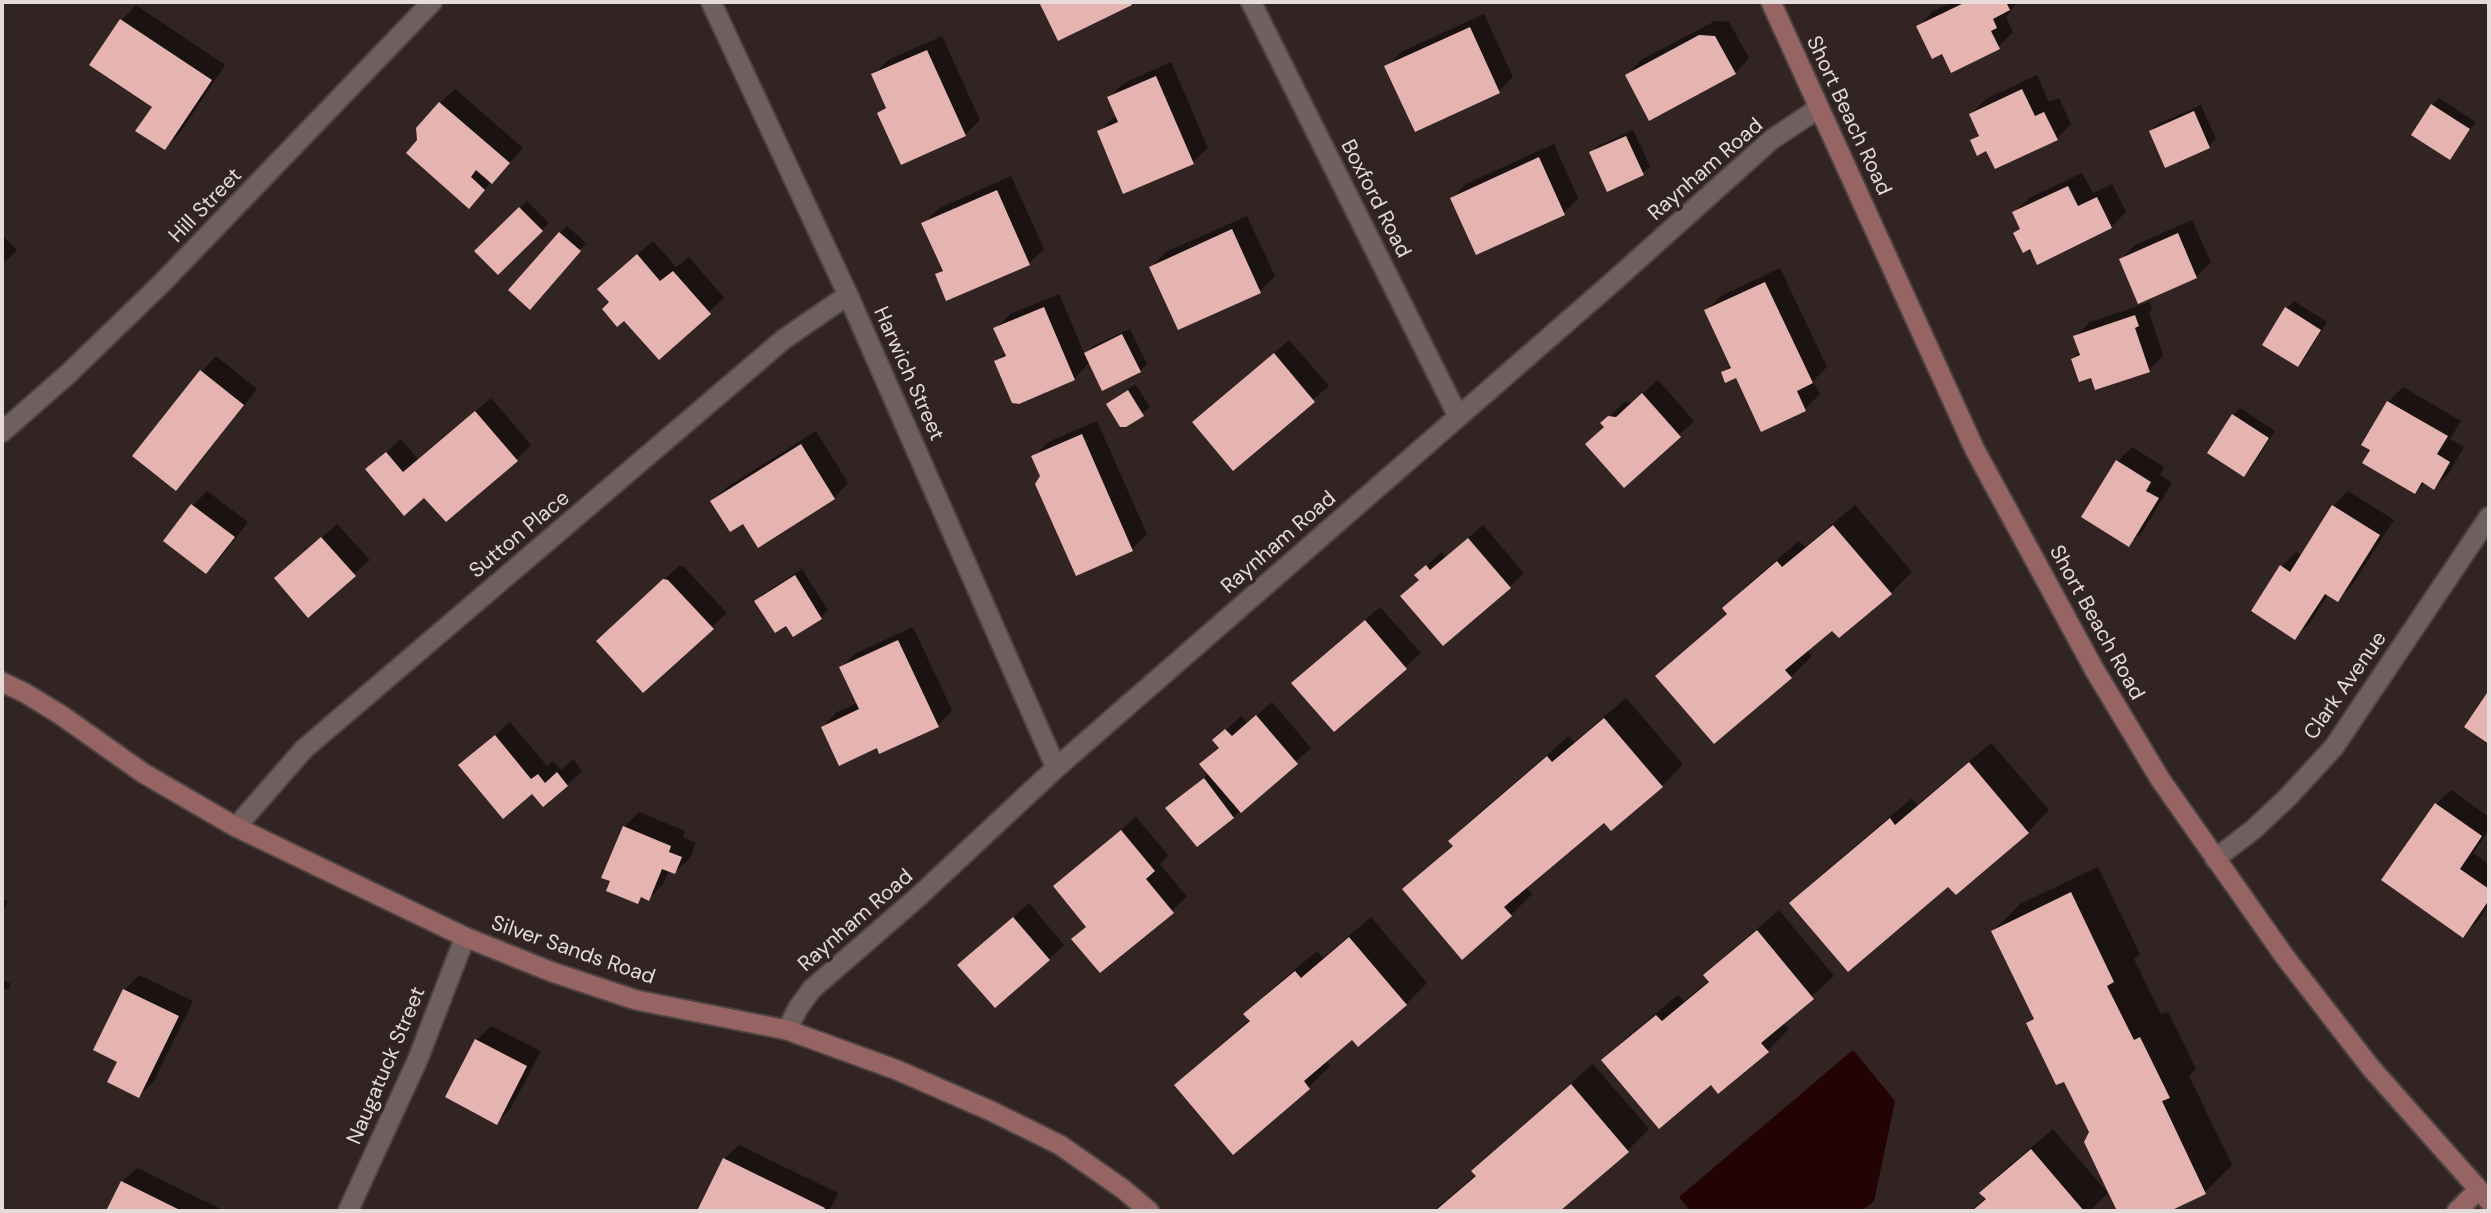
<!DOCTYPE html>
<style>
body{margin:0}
#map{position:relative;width:2491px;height:1213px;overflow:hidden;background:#312423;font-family:"DM Sans",sans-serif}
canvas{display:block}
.frame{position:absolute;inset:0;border:4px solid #e4dbda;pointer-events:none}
</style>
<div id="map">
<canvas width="2491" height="1213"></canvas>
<div class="frame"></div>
</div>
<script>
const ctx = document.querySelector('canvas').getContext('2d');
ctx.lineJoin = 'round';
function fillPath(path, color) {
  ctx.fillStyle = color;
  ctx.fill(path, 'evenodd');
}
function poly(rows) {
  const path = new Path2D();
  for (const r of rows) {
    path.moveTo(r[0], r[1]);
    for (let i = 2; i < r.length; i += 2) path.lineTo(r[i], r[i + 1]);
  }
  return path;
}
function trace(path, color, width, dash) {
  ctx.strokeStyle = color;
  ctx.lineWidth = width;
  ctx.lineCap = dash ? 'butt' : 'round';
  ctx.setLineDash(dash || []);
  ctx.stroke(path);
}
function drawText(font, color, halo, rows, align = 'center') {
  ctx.font = font + ' "DM Sans",sans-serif';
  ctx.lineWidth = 7;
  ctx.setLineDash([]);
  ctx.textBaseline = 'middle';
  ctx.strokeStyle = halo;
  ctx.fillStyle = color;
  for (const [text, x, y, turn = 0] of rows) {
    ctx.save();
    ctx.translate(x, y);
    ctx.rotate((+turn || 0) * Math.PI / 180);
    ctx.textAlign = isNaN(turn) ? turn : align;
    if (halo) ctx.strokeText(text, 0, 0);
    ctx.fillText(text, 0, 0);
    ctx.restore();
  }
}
fillPath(poly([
 [1853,1050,1895,1101,1874,1201,1862,1211,1691,1211,1679,1197]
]), '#230304');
fillPath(poly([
 [1041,2,1133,2,1058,39],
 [1953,2,2017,2,2006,17,2013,32,1998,47,1942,52,1918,27,1932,12],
 [136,5,225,65,179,134,165,148,154,106,122,20],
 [1484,14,1513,77,1499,91,1387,67,1401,52],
 [1715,21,1729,22,1749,58,1735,73,1627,75,1641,60],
 [942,36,980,120,965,135,902,163,879,113,887,105,873,75,888,60],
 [1171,62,1208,148,1193,162,1099,131,1117,115,1109,97,1124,83],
 [2037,75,2049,102,2059,98,2071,124,2057,138,1987,148,1972,141,1980,133,1971,114,1986,99],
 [455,89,523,148,469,206,419,141,440,103],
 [2439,98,2476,122,2450,157,2432,105],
 [2201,105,2216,139,2209,146,2151,131,2158,124],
 [1633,130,1650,166,1643,173,1591,153,1598,146],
 [1554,144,1578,198,1564,213,1452,199,1466,184],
 [2082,173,2093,193,2112,184,2126,212,2111,227,2031,247,2016,233,2021,228,2014,212,2029,198],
 [1011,176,1044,249,1029,263,937,275,944,268,924,223,938,209],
 [527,201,549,223,498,273,476,251],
 [1247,216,1275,276,1260,291,1178,328,1151,267,1166,252],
 [2192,220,2211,262,2196,277,2121,259,2135,245],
 [567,226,586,243,537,300,560,233],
 [2,235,17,250,2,265],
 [653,241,676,267,689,257,724,298,659,357,611,302,614,274],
 [1780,268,1827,367,1813,381,1820,394,1805,409,1762,430,1737,375,1723,373,1732,364,1706,310,1721,296],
 [1059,294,1085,355,1093,346,1130,329,1147,364,1140,371,1090,362,1074,379,996,362,1006,352,995,329,1010,314],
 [2294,301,2327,322,2305,358,2298,365,2264,344,2287,308],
 [2150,302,2152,310,2149,313,2163,355,2149,370,2093,376,2073,359,2080,351,2075,337,2090,322],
 [1289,340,1329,386,1233,468,1194,422],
 [216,356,257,389,190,474,176,488,134,456,202,371],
 [1658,380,1694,421,1624,486,1603,423,1624,402,1632,403],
 [1135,384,1150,407,1125,425,1108,404],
 [2403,387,2461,421,2450,439,2464,447,2449,473,2434,488,2425,482,2415,492,2372,449,2363,444,2388,402],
 [491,398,531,445,516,460,425,495,367,470,401,439,418,459],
 [2240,408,2275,431,2251,468,2244,475,2233,415],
 [1097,421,1147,534,1132,549,1077,574,1033,457,1048,442],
 [816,431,848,483,834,498,743,521,712,501,727,487],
 [2132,447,2164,467,2160,475,2172,483,2143,531,2128,545,2117,462],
 [207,491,248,522,221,557,206,572,166,541,193,505],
 [2348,491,2394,520,2352,585,2338,600,2328,594,2310,623,2295,637,2282,566,2296,552,2302,556,2333,506],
 [1855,505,1912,572,1891,593,1832,628,1807,650,1812,656,1791,677,1714,742,1657,676,1728,612,1725,608,1746,586,1799,541,1805,547],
 [337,524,370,560,308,615,291,564],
 [1483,525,1524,573,1509,587,1402,596,1420,579,1417,575,1441,552,1446,557],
 [679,566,683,566,727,613,644,691,613,626],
 [802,569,828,610,821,617,756,601,763,594],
 [1380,607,1421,653,1334,730,1308,668],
 [913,627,952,710,938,725,878,746,823,727,837,712,858,703,842,667,856,653],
 [1626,698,1683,764,1662,786,1612,829,1604,821,1526,887,1532,894,1511,915,1404,890,1453,845,1450,841,1471,820,1569,736,1574,742],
 [1272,702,1311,748,1233,817,1197,845,1168,808,1209,773,1201,764,1220,746,1215,740,1241,716,1248,723],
 [510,722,547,766,553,761,561,770,573,759,582,771,567,785,533,792,461,765],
 [1991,743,2049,810,2028,832,1956,893,1948,884,1791,903,1813,882,1912,798,1917,805],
 [2451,790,2489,817,2489,830,2473,853,2489,864,2489,904,2478,921,2463,935,2436,804],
 [639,812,685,831,683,837,696,843,690,858,675,872,669,870,663,884,649,899,643,896,638,902,624,827],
 [1136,817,1168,855,1160,864,1187,897,1100,971,1088,926,1055,886],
 [2098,867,2140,954,2134,959,2161,1014,2168,1012,2196,1069,2189,1076,2232,1165,2205,1192,2166,1211,2119,1211,2085,1142,2091,1132,2064,1079,2028,1023,2035,1016,1993,931,2020,904],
 [2,899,8,901,2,914],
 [1029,903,1064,945,1049,959,959,965],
 [1779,910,1834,976,1783,1022,1789,1029,1768,1050,1718,1091,1711,1083,1604,1060,1625,1039,1678,995,1684,1001,1710,980,1706,975,1727,954],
 [1371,917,1427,983,1406,1004,1353,1038,1326,1061,1330,1066,1309,1087,1233,1152,1176,1085,1250,1019,1246,1014,1267,993,1317,951,1323,958],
 [139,975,193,1001,154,1081,139,1096,120,1061,124,990],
 [2,979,11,984,8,990,2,987],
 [491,1026,541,1051,511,1108,497,1122,477,1040],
 [1593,1064,1649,1129,1628,1150,1557,1211,1433,1211,1477,1174,1474,1171,1495,1150],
 [2053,1129,2108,1193,2089,1211,1970,1211,1987,1197,1982,1193,2003,1171],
 [739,1145,838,1193,829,1211,699,1211,724,1159],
 [137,1168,219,1208,218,1211,108,1211,122,1182]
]), '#0007');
fillPath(poly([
 [1039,2,1130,2,1132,5,1058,41],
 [1966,2,2006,2,2010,10,1993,19,1997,28,1991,31,2000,49,1951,73,1942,54,1932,59,1916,26],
 [120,19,212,80,165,150,135,131,152,107,89,65],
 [1470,27,1500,93,1415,132,1384,66],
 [1699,35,1715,36,1736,74,1649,121,1625,75],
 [927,50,966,136,901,165,877,113,886,108,871,74],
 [1156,76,1194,164,1123,194,1097,131,1118,122,1107,97],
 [2022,89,2035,116,2044,112,2058,140,1995,169,1986,151,1977,156,1970,140,1979,136,1969,114],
 [439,102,510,163,492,184,476,170,471,177,485,190,469,209,406,153,417,140,416,128],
 [2431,104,2470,129,2450,160,2411,135],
 [2194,111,2210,148,2165,168,2149,131],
 [1626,136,1644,175,1607,192,1589,152],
 [1539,157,1565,215,1476,255,1450,198],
 [2068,186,2078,206,2097,197,2112,228,2037,265,2030,249,2023,253,2013,233,2020,229,2012,212],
 [997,190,1030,265,946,301,935,274,943,271,921,223],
 [519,207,543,231,498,275,474,251],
 [1232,229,1261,293,1178,330,1149,267],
 [559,232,581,251,530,310,508,290],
 [2178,233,2197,278,2138,304,2119,259],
 [637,254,660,281,673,271,711,314,659,360,624,321,617,327,602,309,609,302,597,289],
 [1765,282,1813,383,1797,391,1806,411,1761,432,1736,378,1725,383,1721,372,1731,368,1704,310],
 [1044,307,1075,380,1019,404,1012,403,994,361,1006,356,993,328],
 [2285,307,2321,330,2298,367,2262,345],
 [2135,315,2139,326,2135,328,2150,372,2095,390,2091,378,2079,382,2071,359,2080,355,2073,336],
 [1122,334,1141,372,1102,391,1084,353],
 [1274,353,1315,402,1233,471,1192,422],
 [200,370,244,405,176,491,132,456],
 [1128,390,1144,416,1126,427,1120,427,1106,404],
 [1642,393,1681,437,1624,488,1585,444,1604,427,1600,423,1608,416,1616,417],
 [2387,401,2448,436,2437,454,2450,462,2434,490,2422,482,2415,494,2362,463,2370,450,2361,445],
 [475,411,518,461,446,522,424,498,404,516,365,469,386,452,403,472],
 [2232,414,2269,438,2244,477,2207,453],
 [1082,434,1133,551,1076,576,1035,484,1040,476,1031,456],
 [801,444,835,499,758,548,743,524,730,532,710,501],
 [2116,460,2151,482,2146,491,2159,498,2129,547,2081,517],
 [191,504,235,537,206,574,163,541],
 [2332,505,2380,535,2338,602,2325,594,2295,640,2251,611,2280,565,2290,572],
 [1833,525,1892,594,1839,638,1832,631,1785,670,1792,678,1714,744,1655,676,1727,614,1722,608,1777,561,1782,567],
 [321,537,356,576,308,618,274,578],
 [1468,538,1511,588,1443,646,1400,596,1419,580,1414,575,1426,565,1430,570],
 [795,575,822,619,793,637,786,626,775,633,754,601],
 [663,579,668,580,714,629,643,693,596,641],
 [1365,620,1407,669,1334,732,1291,683],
 [898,640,939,727,879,754,877,748,839,766,821,727,859,709,839,667],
 [2489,690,2489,744,2464,727],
 [1256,715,1298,764,1241,813,1199,764,1219,748,1212,740,1225,729,1232,736],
 [1604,718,1663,787,1611,831,1604,823,1504,907,1512,916,1462,960,1402,889,1453,846,1448,841,1547,756,1552,762],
 [495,735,531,779,538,774,545,783,557,772,568,786,543,807,532,794,503,819,458,765],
 [1969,762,2029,833,1956,895,1948,887,1848,972,1789,903,1890,818,1895,825],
 [1204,778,1234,818,1197,847,1165,808],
 [2435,803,2482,836,2460,869,2489,889,2489,900,2463,938,2381,880],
 [623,826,671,846,669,852,682,857,675,874,662,869,649,901,641,897,638,904,606,891,610,881,601,878],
 [1121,830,1155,871,1146,879,1174,913,1100,973,1071,939,1086,927,1053,886],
 [2071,892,2114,982,2107,986,2134,1040,2140,1037,2170,1098,2162,1101,2206,1194,2170,1211,2117,1211,2084,1142,2089,1132,2064,1082,2056,1085,2026,1023,2034,1019,1991,931],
 [1013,917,1050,960,995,1008,957,965],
 [1757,930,1814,999,1761,1043,1769,1052,1718,1094,1711,1085,1659,1129,1601,1060,1656,1015,1662,1021,1709,982,1703,975],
 [1349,937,1407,1005,1358,1047,1352,1040,1304,1081,1310,1089,1233,1155,1174,1085,1250,1021,1243,1014,1295,971,1301,978],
 [123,989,179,1016,139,1098,107,1082,117,1062,93,1050],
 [475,1039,527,1066,497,1125,445,1097],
 [1571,1084,1629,1152,1560,1211,1435,1211,1476,1176,1471,1171],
 [2031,1149,2084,1211,1972,1211,1986,1199,1979,1193],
 [723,1158,825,1208,823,1211,697,1211],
 [121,1181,182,1211,106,1211]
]), '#e5b4b0');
const minor = poly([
 [711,2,848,295,1056,768],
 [1251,2,1458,416],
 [2,432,68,374,162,283,432,2],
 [236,827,304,749,784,339,848,295],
 [2215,859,2254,829,2288,797,2334,747,2489,517],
 [787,1030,798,1008,812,989,919,896,1056,768,1615,280,1771,140,1819,108],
 [348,1211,418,1059,465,937]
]);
const secondary = poly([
 [1771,2,1975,450,2094,669,2160,779,2285,957,2371,1068,2489,1201],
 [2,682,25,693,61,715,143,773,236,827,465,937,552,972,636,1000,787,1030,897,1070,991,1111,1060,1145,1123,1189,1149,1211],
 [2457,1211,2478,1190]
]);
trace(minor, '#4d4342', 23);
trace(secondary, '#4d4342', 23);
trace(minor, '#6f605f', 19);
trace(secondary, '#966462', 19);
drawText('21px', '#e4dbda', '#312423', [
 ["Short Beach Road",1848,116,65],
 ["Raynham Road",1706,170,-41],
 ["Boxford Road",1375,199,63],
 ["Hill Street",206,206,-46],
 ["Harwich Street",908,374,66],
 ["Sutton Place",520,535,-40],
 ["Raynham Road",1279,543,-41],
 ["Short Beach Road",2096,623,61],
 ["Clark Avenue",2346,686,-55],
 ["Raynham Road",856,921,-41],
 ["Silver Sands Road",573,951,19],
 ["Naugatuck Street",387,1066,-67]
]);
</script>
